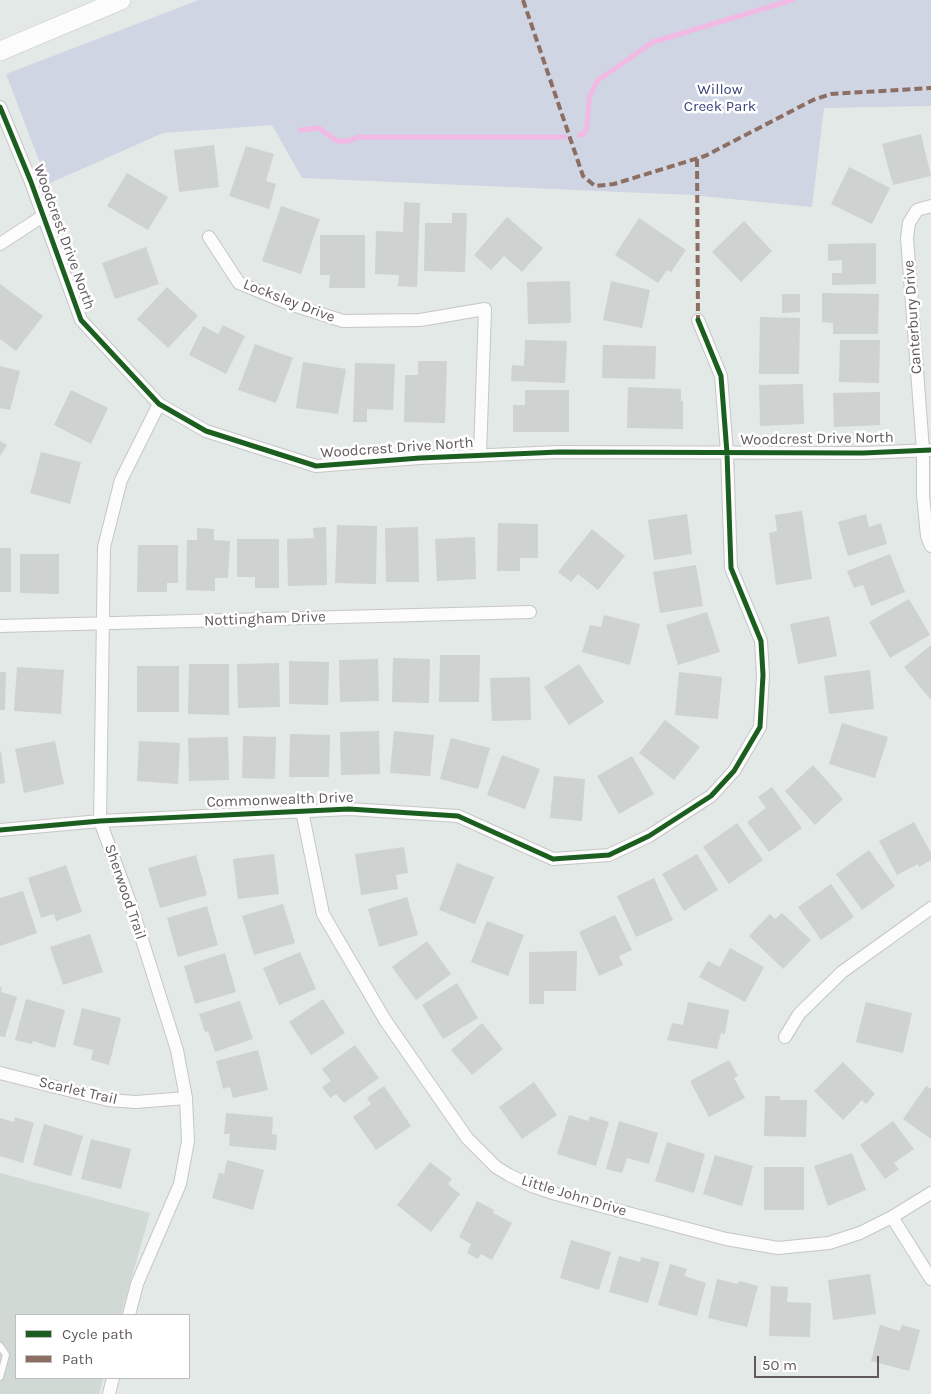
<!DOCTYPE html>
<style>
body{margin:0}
#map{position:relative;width:931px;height:1394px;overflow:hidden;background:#e3e9e6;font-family:Karla,sans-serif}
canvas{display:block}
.legend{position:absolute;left:15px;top:1314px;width:175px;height:65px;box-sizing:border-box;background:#fff;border:1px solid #c0bdbf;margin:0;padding:6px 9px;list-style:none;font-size:15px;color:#61595e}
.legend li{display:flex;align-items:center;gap:10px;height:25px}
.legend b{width:25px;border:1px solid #c0bdbf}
.scale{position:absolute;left:754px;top:1356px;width:125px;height:22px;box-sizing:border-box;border:2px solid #61595e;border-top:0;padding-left:6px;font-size:15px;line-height:18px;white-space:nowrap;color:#61595e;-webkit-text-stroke:4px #fff;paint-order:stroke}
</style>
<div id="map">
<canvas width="931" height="1394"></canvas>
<ul class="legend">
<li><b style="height:6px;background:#1b5e20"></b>Cycle path</li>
<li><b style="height:6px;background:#8d6e63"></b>Path</li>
</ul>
<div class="scale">50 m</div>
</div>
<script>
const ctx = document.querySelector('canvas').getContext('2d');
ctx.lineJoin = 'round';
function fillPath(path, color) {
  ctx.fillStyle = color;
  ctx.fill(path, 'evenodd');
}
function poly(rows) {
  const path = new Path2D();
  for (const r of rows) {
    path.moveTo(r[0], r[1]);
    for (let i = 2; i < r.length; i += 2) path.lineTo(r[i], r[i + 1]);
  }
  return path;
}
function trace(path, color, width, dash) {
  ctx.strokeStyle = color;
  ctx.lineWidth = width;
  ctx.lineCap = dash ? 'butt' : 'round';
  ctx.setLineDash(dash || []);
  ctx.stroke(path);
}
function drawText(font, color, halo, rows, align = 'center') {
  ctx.font = font + ' Karla,sans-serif';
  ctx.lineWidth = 5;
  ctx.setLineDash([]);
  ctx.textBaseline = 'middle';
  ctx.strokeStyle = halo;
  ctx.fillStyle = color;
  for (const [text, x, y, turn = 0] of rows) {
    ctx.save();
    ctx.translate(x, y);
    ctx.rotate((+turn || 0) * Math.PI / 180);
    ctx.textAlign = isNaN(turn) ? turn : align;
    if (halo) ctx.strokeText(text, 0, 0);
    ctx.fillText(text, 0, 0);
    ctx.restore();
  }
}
fillPath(poly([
 [0,1173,150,1213,121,1315,16,1315,16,1378,103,1378,99,1394,0,1394]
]), '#d1d9d5');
fillPath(poly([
 [199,0,931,0,931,106,824,108,812,207,691,195,302,178,272,125,163,133,48,184,6,74]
]), '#cfd5e3');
trace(poly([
 [301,130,319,128,337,141,349,141,358,137,565,137],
 [579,135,583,135,587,127,589,98,597,81,653,42,792,0]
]), '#f1b9e3', 5);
fillPath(poly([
 [921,134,931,176,893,185,882,144],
 [214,145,219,187,179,192,174,150],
 [246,146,274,154,266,181,276,184,269,209,229,196],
 [849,167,890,188,872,224,831,204],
 [127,173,168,197,148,230,107,206],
 [404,202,420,203,417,287,398,286,399,275,375,274,376,231,403,232],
 [281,206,320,219,301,274,262,261],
 [452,213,467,213,465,272,424,271,425,223,452,223],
 [507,217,543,248,522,272,504,256,491,270,474,255],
 [639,218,686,250,671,272,667,270,658,283,615,255],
 [744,221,772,251,741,282,712,252],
 [320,235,365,235,365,288,329,288,330,275,320,275],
 [876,243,876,284,832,285,832,273,842,273,842,260,828,261,828,244],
 [146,247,159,284,115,299,102,263],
 [570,281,571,323,528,324,527,282],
 [611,281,650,290,642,328,603,320],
 [0,284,43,316,16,351,0,339],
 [167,287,198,316,168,348,137,319],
 [822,293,879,294,878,334,833,334,833,323,822,322],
 [782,294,800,294,800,312,782,313],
 [760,317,800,318,799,374,759,374],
 [223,325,245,336,226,374,189,355,203,326,218,334],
 [525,340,567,341,565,383,511,381,512,365,524,366],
 [840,340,880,340,879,383,839,382],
 [255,344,293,358,276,403,238,390],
 [603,345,656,346,655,379,602,378],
 [418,361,447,361,445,423,404,422,405,375,418,375],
 [303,362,346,369,338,414,296,408],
 [355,363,395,364,393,410,367,409,367,422,353,422],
 [0,366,20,371,10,410,0,408],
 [803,384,804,424,760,426,759,385],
 [628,387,681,389,681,401,683,401,683,429,627,428],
 [71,390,108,408,91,444,54,425],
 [525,390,569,390,569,432,513,432,513,405,525,405],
 [880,392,880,425,834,427,833,393],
 [0,441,7,445,0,456],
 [41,452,81,462,70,504,30,493],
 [802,511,812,579,776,585,769,533,777,531,775,515],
 [687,514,692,554,654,560,648,520],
 [866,514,869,527,881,523,887,544,848,556,838,522],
 [498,523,538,524,538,558,520,558,520,571,497,571],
 [337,525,377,526,376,584,335,583],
 [326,527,327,585,288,586,287,539,314,538,313,528],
 [418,527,419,582,386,582,385,528],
 [197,528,214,529,214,540,230,541,228,578,215,578,215,591,186,590,187,540,197,540],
 [592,529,625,556,598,590,578,574,571,582,558,572],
 [475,537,476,579,437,581,435,539],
 [237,539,279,539,279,588,255,588,255,577,237,577],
 [138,545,178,545,178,583,167,583,167,592,137,592],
 [0,548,11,548,11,592,0,592],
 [20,554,59,554,59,594,20,593],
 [890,554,905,592,871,606,863,585,854,588,847,571],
 [696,565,703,606,660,613,653,572],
 [909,599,930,635,890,658,869,622],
 [707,612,720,652,678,665,666,625],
 [604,615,640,624,630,665,582,652,590,625,601,627],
 [829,616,837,656,798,664,790,624],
 [931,645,931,698,930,699,904,667],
 [440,655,480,655,479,702,439,702],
 [393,658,430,659,429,703,392,702],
 [378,659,379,701,340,702,339,660],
 [289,661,329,662,328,705,289,704],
 [279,663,280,707,238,708,237,664],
 [189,664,229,664,229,715,188,714],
 [579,664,604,702,569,725,544,687],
 [137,666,179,666,179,712,137,712],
 [17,667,64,670,61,714,14,711],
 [870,670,874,709,829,714,824,676],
 [0,672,6,672,5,710,0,710],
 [679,672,722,677,718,719,675,715],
 [530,677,531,720,492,721,490,678],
 [665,720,700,747,674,780,639,753],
 [842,723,888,737,875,778,829,764],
 [379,731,380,774,341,775,340,732],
 [394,731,434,735,430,776,390,773],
 [290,734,330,735,329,777,289,777],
 [243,736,276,737,275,779,242,778],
 [228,737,229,780,189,781,188,738],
 [451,738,490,748,478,789,440,779],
 [55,741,64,784,24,793,15,749],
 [139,741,180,743,178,784,137,781],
 [1,751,5,783,0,784,0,752],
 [502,755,540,769,525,809,487,795],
 [632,756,654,794,619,814,597,776],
 [813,765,843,799,815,825,785,791],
 [554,776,585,779,582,821,550,818],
 [772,787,802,828,769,852,747,822,766,808,758,797],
 [914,822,931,853,931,860,919,867,918,864,897,875,879,841],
 [737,823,763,860,729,884,703,847],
 [404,847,408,873,396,875,398,889,361,895,355,854],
 [869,850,895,886,862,910,836,874],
 [274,854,279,894,238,899,233,859],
 [697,854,718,890,684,911,662,874],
 [196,855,207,895,160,908,148,868],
 [457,863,494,877,475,924,439,910],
 [66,865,82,912,56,921,54,914,41,918,28,878],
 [654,878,673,920,636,937,617,896],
 [831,884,854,917,821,940,798,907],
 [23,891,37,933,0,946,0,898],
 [407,897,418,935,379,947,368,909],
 [283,904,295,943,254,955,242,916],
 [207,906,218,945,178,957,167,918],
 [782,913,811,940,783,969,749,936,770,914,775,919],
 [615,915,632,950,619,956,623,965,599,976,579,932],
 [487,921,524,935,508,976,471,962],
 [90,934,103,972,63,985,50,947],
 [427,941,451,974,416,1000,392,967],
 [730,948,764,967,745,1002,699,977,708,961,720,967],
 [577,951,576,991,544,991,544,1004,529,1004,529,952],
 [300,952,316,989,279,1005,263,968],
 [225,953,236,992,195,1004,184,966],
 [457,983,478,1018,443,1039,422,1005],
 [0,987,2,987,1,992,17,997,5,1037,0,1036],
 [26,999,65,1010,55,1048,33,1041,32,1044,15,1040],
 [323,999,345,1033,311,1055,289,1022],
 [240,1001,253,1039,215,1052,208,1031,205,1032,199,1014],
 [688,1002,729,1010,725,1034,721,1033,717,1049,667,1040,672,1023,683,1025],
 [866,1002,912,1013,903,1053,856,1042],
 [82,1008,121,1018,109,1065,91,1060,93,1050,73,1045],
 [482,1023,503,1049,472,1075,451,1050],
 [355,1045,379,1078,344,1103,336,1094,330,1098,322,1087,331,1081,322,1069],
 [258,1050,268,1090,233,1098,230,1087,223,1089,216,1061],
 [729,1060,738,1076,734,1078,745,1098,709,1117,690,1081],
 [843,1062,875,1094,866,1104,862,1100,843,1120,814,1091],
 [534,1082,557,1115,522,1139,499,1107],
 [384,1086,411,1126,376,1150,353,1117,371,1104,367,1098],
 [926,1086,931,1089,931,1139,903,1119],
 [765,1096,780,1096,780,1100,807,1100,806,1137,764,1136],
 [226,1113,273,1117,272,1134,277,1135,276,1150,229,1146,230,1134,224,1134],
 [569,1115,588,1121,590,1116,609,1122,596,1166,557,1154],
 [15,1117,34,1123,23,1163,0,1156,0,1118,14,1122],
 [619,1121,658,1133,649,1164,627,1158,622,1173,606,1169],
 [893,1121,914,1149,894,1163,899,1169,885,1179,860,1145],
 [44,1124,83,1136,71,1176,33,1165],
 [91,1139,131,1149,121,1189,81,1179],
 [667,1142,705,1154,694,1193,655,1181],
 [852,1153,866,1190,828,1206,814,1166],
 [715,1155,753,1166,742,1206,703,1194],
 [227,1160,264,1170,253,1210,212,1198,219,1173,224,1174],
 [430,1162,452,1179,448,1184,460,1194,431,1232,397,1205],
 [764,1167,804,1167,804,1210,764,1210],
 [477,1201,494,1210,493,1213,512,1223,492,1260,481,1254,478,1259,467,1253,471,1244,459,1237],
 [571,1240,611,1252,599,1290,560,1278],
 [619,1256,640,1262,641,1257,660,1262,648,1303,609,1292],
 [670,1264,687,1269,684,1276,706,1283,697,1316,658,1305],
 [870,1274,876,1314,833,1320,828,1280],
 [717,1279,738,1284,739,1281,758,1286,747,1327,708,1318],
 [771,1286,788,1287,787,1302,811,1303,810,1337,769,1336],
 [880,1325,900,1331,902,1325,920,1330,909,1371,871,1361]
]), '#ced2d0');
const lane = poly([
 [0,1346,6,1355,0,1377]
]);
const street = poly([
 [0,107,31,182,81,320,159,404,206,431,316,466,420,458,559,452,863,453,931,450],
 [931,206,917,210,909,223,907,238,923,450,923,495,927,536,931,546],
 [209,237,239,283,290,304,343,321,420,320,485,309,480,455],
 [0,244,43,216],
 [0,626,530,612],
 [302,811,323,914,385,1020,467,1138,496,1167,509,1175,532,1186,556,1194,726,1239,778,1248,829,1243,860,1233,892,1217,931,1193],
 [0,830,100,821,349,809,458,816,553,859,609,855,649,836,711,796,734,771,760,727,763,675,761,641,731,568,727,453,721,376,698,320],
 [785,1037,799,1014,842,972,931,908],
 [0,1073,108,1100,136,1102,186,1098],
 [892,1217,931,1279],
 [129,1315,137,1284,180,1184,188,1141,186,1098,177,1050,132,908,100,821,104,547,121,480,159,404],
 [109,1394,113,1378]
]);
const secondary = poly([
 [0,51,121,0]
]);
trace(lane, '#c6c6c6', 8);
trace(street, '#c6c6c6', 14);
trace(secondary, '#c5c5c5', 20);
trace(lane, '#fbfcfb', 6);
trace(street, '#fbfcfb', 12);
trace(secondary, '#fbfcfb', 19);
trace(poly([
 [523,0,583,176,595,186,614,184,705,156,813,100,831,94,931,88],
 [697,159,698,320]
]), '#8d6e63', 4, [8, 4]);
trace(poly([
 [0,107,31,182,81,320,159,404,206,431,316,466,420,458,559,452,863,453,931,450],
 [0,830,100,821,349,809,458,816,553,859,609,855,649,836,711,796,734,771,760,727,763,675,761,641,731,568,727,453,721,376,698,320]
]), '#1b5e20', 5);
drawText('15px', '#3b447e', '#fff', [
 ["Willow",720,90],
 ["Creek Park",720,107]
]);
drawText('15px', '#61595e', '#fff', [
 ["Woodcrest Drive North",64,237,70],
 ["Locksley Drive",289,301,21],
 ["Canterbury Drive",913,317,-94],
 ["Woodcrest Drive North",817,439,-1],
 ["Woodcrest Drive North",397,448,-4],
 ["Nottingham Drive",265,619,-2],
 ["Commonwealth Drive",280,800,-2],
 ["Sherwood Trail",125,892,71],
 ["Scarlet Trail",78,1091,13],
 ["Little John Drive",574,1196,17]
]);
</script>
